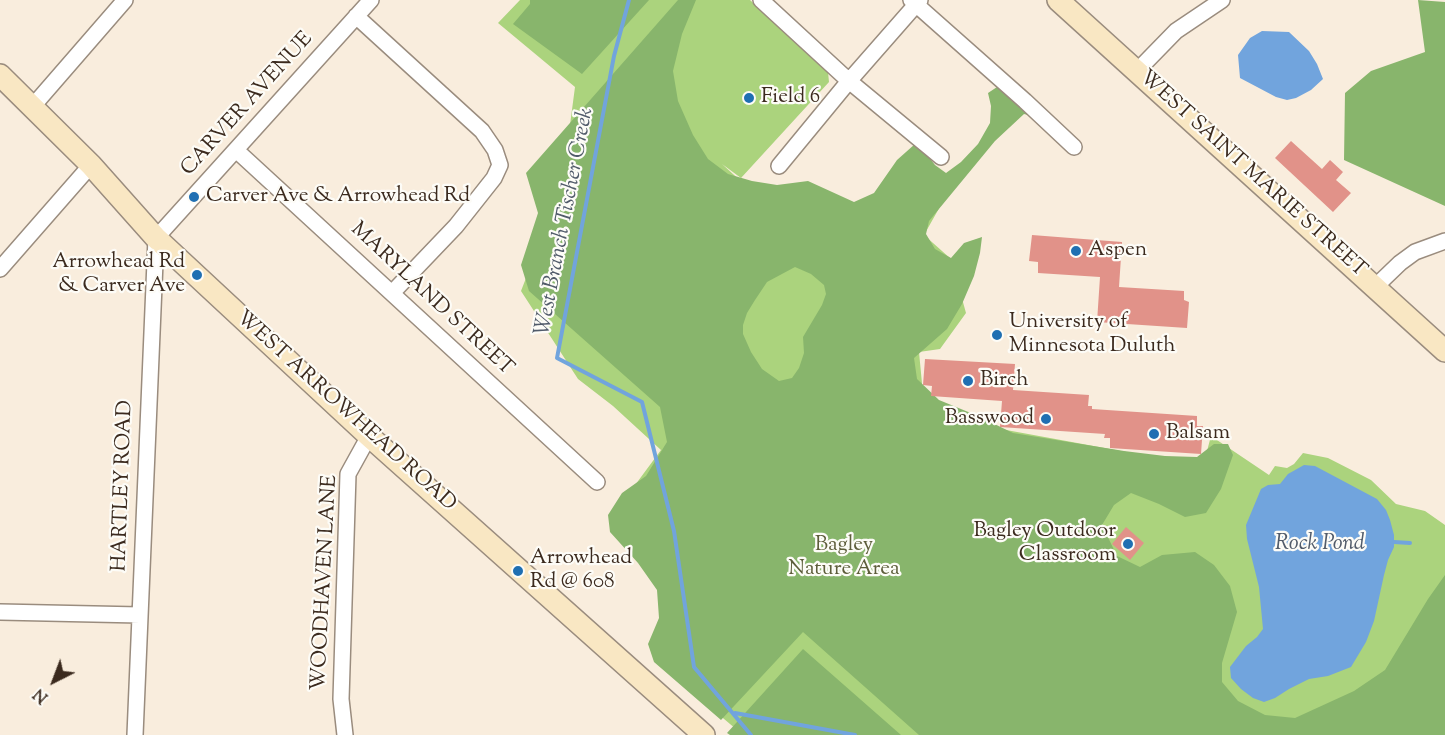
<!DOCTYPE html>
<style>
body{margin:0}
#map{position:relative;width:1445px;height:735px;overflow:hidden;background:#f9eddd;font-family:"Sorts Mill Goudy",serif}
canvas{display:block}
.north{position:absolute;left:24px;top:651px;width:60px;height:60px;-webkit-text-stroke:4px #fdfcf7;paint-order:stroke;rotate:222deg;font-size:16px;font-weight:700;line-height:24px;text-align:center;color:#3b2a1e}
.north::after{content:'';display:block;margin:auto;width:21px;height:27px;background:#3b2a1e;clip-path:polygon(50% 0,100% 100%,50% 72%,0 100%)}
</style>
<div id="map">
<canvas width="1445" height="735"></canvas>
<div class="north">N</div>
</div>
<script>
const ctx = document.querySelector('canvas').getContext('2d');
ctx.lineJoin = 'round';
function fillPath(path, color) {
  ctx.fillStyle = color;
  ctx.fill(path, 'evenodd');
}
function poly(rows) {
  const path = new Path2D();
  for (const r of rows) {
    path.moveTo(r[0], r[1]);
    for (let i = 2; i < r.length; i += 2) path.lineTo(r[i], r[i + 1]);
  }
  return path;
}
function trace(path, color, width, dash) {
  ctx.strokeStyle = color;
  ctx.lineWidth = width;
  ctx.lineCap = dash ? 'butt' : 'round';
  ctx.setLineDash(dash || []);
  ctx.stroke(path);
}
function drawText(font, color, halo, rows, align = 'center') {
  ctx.font = font + ' "Sorts Mill Goudy",serif';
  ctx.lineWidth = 4.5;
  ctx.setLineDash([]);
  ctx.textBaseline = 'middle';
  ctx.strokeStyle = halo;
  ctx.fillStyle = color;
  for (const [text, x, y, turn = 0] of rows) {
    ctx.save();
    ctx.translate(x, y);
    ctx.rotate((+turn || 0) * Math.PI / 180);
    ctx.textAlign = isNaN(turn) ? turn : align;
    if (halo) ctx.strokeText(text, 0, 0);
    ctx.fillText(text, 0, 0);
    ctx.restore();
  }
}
fillPath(poly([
 [520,0,750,0,828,72,829,82,741,178,722,164,745,185,853,227,946,196,924,235,951,259,966,313,940,349,919,352,923,394,957,421,1203,466,1211,436,1269,475,1275,466,1287,468,1294,464,1303,453,1328,458,1371,480,1396,504,1425,511,1445,525,1445,735,743,735,665,669,672,601,624,500,661,450,613,406,578,379,521,291,562,185,575,87,498,23]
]), '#abd37d');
fillPath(poly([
 [530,0,649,0,582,74,513,24,530,4],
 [678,0,696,0,682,34,673,71,678,101,693,135,708,159,728,174,752,181,777,185,808,181,854,202,874,193,897,160,915,144,928,156,935,165,946,173,961,162,978,144,990,123,991,106,988,93,997,87,1011,93,1032,116,1024,114,995,141,929,221,926,234,935,249,951,258,964,243,982,237,980,253,974,276,962,304,947,329,914,358,917,379,939,400,978,416,1013,433,1124,451,1165,456,1197,457,1214,444,1228,444,1233,455,1221,489,1206,513,1185,517,1159,504,1131,493,1114,505,1102,525,1117,556,1140,567,1162,555,1195,552,1214,565,1230,586,1237,612,1222,663,1222,682,1238,701,1265,715,1295,718,1354,691,1385,670,1428,599,1445,575,1445,735,919,735,803,632,721,720,654,662,648,644,659,618,657,590,638,563,610,532,608,515,622,493,646,476,667,442,660,407,529,291,521,265,538,213,526,173],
 [795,267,811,274,824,285,826,294,822,305,803,337,804,353,799,368,792,378,779,381,762,369,751,352,743,334,743,325,747,313,755,300,767,282],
 [1418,0,1445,2,1445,206,1344,160,1345,93,1371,71,1425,52],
 [803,649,901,735,730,735,727,733]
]), '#88b56c');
fillPath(poly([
 [1262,31,1289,32,1309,51,1317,64,1323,79,1311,90,1296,98,1287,100,1276,97,1240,78,1238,55,1250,38],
 [1304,465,1315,466,1377,499,1386,510,1390,520,1394,535,1394,547,1388,560,1384,575,1374,621,1366,642,1351,667,1328,676,1309,679,1289,689,1275,698,1264,702,1253,698,1241,689,1231,678,1230,667,1246,646,1257,637,1263,629,1259,587,1247,539,1246,525,1261,489,1268,485,1280,484,1288,474]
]), '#71a4dd');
trace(poly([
 [629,0,614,56,557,358,642,402,674,531,694,667,751,735],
 [1394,542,1410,543],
 [735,713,855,735]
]), '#71a4dd', 4);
fillPath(poly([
 [1291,141,1322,169,1330,160,1343,172,1336,180,1351,193,1333,212,1275,158],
 [1032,235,1122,242,1119,287,1184,291,1184,300,1189,302,1187,328,1097,322,1100,277,1038,273,1038,262,1029,261],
 [925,359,1015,364,1013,390,1089,395,1088,406,1092,406,1092,409,1197,416,1197,426,1203,426,1201,454,1110,448,1110,438,1104,438,1105,434,1000,427,1002,401,931,396,932,386,923,385],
 [1126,527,1144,543,1130,560,1112,544]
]), '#e19289');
const street = poly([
 [761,0,849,81,941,157],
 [911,0,1025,101,1074,147],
 [356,16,482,131,495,150,500,165,494,178,456,226,392,293],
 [1137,71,1176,31,1222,0],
 [33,106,125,0],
 [236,150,597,482],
 [779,166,849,81,920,0],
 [0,269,91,165],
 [1375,287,1400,263,1415,252,1445,241],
 [0,612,140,615],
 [135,735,156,238,371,0],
 [345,735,341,699,348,474,369,436]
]);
const secondary = poly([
 [1058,0,1445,351],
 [0,75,91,165,156,238,369,436,704,735]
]);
trace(street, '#9a8c7e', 18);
trace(secondary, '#9a8c7e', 24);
trace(street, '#fff', 15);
trace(secondary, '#f9e7c3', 21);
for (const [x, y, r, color] of [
 [749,98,6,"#1f6fb2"],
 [194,197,6,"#1f6fb2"],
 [1076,251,6,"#1f6fb2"],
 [197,275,6,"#1f6fb2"],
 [997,335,6,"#1f6fb2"],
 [968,381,6,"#1f6fb2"],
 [1046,419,6,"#1f6fb2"],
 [1154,434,6,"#1f6fb2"],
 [1128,544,6,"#1f6fb2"],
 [518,571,6,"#1f6fb2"]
]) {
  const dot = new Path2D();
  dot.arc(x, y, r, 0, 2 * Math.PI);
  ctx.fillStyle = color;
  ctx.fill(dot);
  trace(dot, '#fdfcf7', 2);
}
drawText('21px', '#3b2a1e', '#fdfcf7', [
 ["Field 6",761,98],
 ["Carver Ave & Arrowhead Rd",206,197],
 ["Aspen",1088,251],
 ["Arrowhead Rd",185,263,"right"],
 ["& Carver Ave",185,287,"right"],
 ["University of",1009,323],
 ["Minnesota Duluth",1009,347],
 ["Birch",980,381],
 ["Basswood",1034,419,"right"],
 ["Balsam",1166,434],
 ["Bagley Outdoor",1116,532,"right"],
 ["Classroom",1116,556,"right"],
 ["Arrowhead",530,559],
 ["Rd @ 608",530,583]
], 'left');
drawText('21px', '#3b2a1e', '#fdfcf7', [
 ["CARVER AVENUE",248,105,-48],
 ["WEST SAINT MARIE STREET",1252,175,42],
 ["MARYLAND STREET",431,300,43],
 ["WEST ARROWHEAD ROAD",345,412,42],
 ["HARTLEY ROAD",124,486,-88],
 ["WOODHAVEN LANE",326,583,-87]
]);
drawText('21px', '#5d5d3a', '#fdfcf7', [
 ["Bagley",844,546],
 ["Nature Area",844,570]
]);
drawText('italic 22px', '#515b6a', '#fdfcf7', [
 ["West Branch Tischer Creek",566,222,-79],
 ["Rock Pond",1320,545]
]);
</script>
